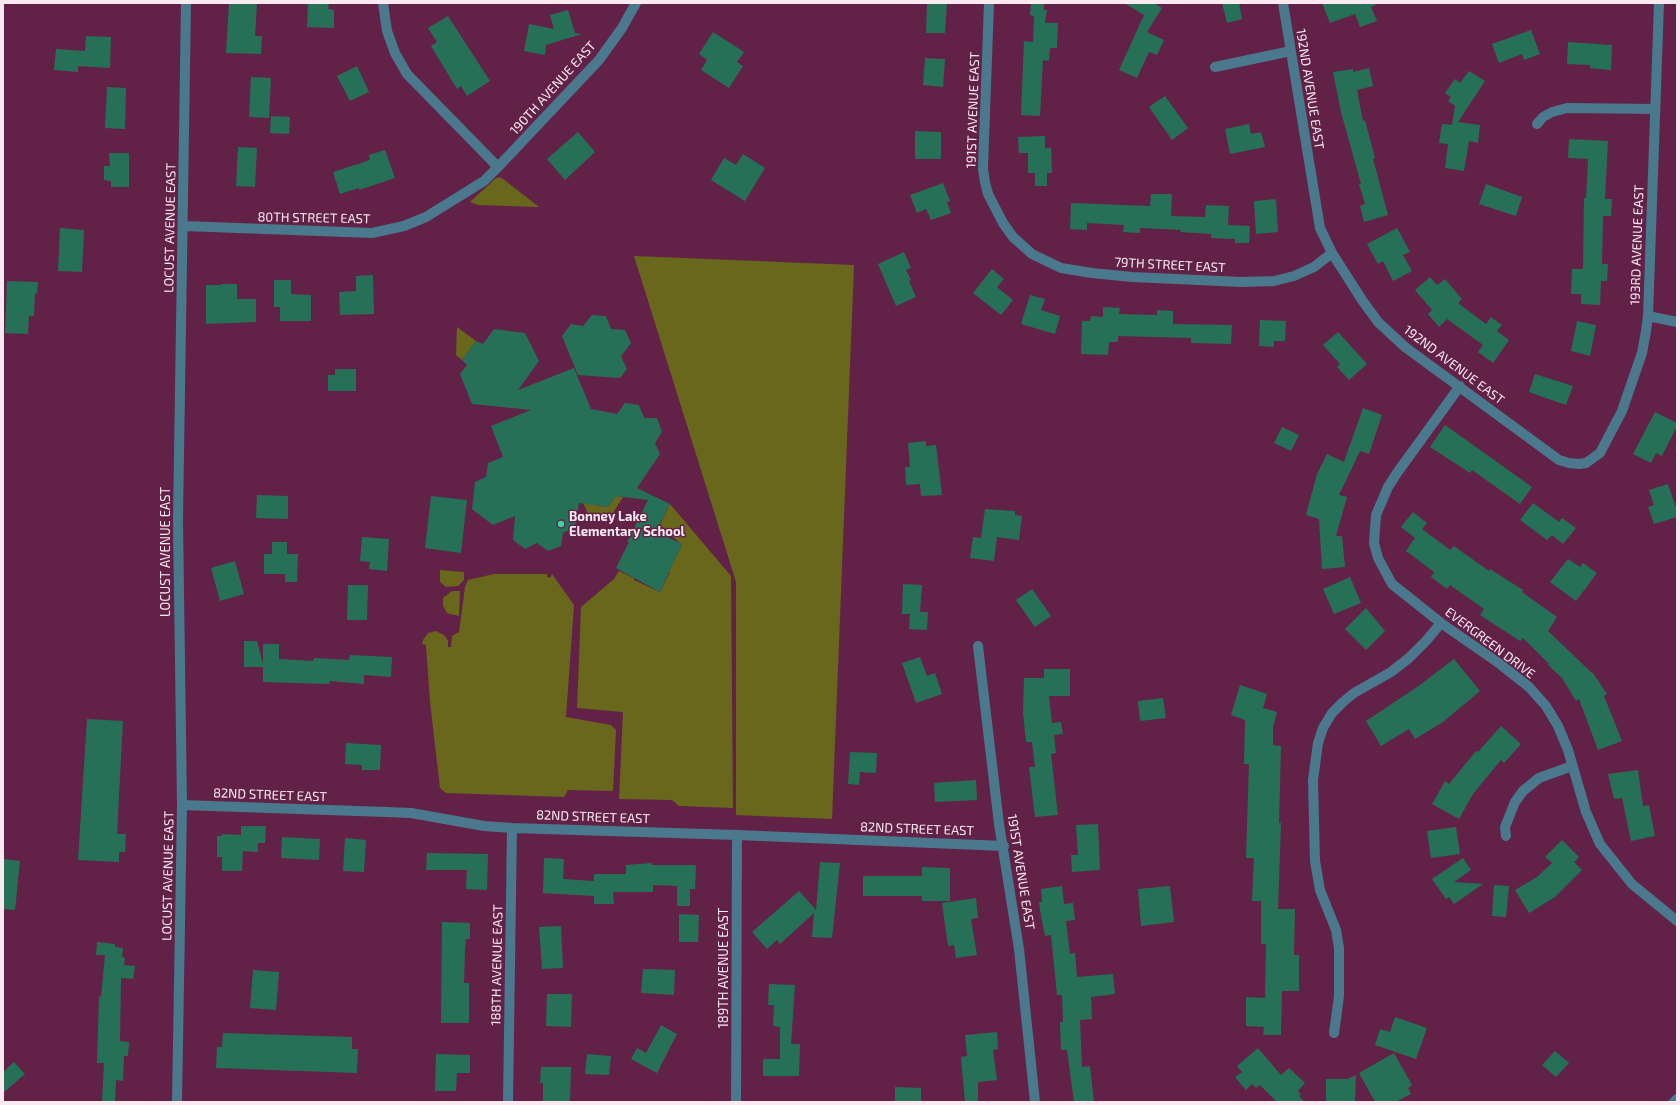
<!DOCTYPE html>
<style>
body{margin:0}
#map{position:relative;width:1680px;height:1105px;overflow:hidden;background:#622247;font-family:"Exo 2",sans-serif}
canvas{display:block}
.frame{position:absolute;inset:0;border:4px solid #fae9f1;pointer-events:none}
</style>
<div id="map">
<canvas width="1680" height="1105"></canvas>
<div class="frame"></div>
</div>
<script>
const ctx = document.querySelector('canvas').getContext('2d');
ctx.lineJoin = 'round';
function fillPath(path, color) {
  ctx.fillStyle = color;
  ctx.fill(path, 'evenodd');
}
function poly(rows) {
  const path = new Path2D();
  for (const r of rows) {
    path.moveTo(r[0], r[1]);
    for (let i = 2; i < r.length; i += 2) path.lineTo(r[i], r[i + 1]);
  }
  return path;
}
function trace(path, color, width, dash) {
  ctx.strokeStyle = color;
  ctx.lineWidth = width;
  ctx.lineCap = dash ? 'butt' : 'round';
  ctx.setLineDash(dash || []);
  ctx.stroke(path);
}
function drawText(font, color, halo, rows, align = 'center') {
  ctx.font = font + ' "Exo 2",sans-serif';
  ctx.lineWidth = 3;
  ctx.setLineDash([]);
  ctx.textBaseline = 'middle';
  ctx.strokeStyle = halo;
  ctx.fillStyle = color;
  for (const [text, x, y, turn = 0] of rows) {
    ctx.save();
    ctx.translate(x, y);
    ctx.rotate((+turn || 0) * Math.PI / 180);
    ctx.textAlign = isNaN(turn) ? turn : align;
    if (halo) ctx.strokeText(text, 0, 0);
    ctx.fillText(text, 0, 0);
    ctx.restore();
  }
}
fillPath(poly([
 [499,177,503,179,539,207,478,205,470,202,495,179],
 [634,256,854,265,832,819,736,815,736,582],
 [457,327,476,341,462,360,456,355],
 [616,496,623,497,611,516,588,514,581,498,594,505,608,507],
 [670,504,731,576,733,808,679,806,672,800,619,799,623,712,577,708,581,607,614,579,619,571,634,578,634,580,660,592,670,572,653,563,672,565,682,545,660,525],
 [440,570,464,572,464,580,458,586,446,587,440,582],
 [494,574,547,574,547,577,550,578,552,574,574,605,566,717,611,725,616,730,613,791,568,790,564,797,446,793,440,788,430,702,426,645,422,644,423,640,428,633,436,631,444,635,448,641,448,647,451,647,452,636,459,632,465,587,468,580],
 [452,591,460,591,459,616,447,613,443,606,443,598]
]), '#69671c');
fillPath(poly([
 [229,3,257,3,255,36,262,36,261,54,226,53],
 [308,3,329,3,328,9,334,10,334,28,307,27],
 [927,3,947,3,945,33,926,33],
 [1031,3,1044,3,1044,10,1047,10,1045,23,1058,23,1057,48,1050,48,1049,61,1043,60,1040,116,1021,115,1024,41,1033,42,1034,16,1030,15],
 [1124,3,1154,3,1162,8,1147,32,1164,40,1157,55,1149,52,1137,78,1119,70,1144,15],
 [1222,3,1239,3,1242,19,1227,23],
 [1322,3,1379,3,1371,7,1377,21,1360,27,1355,14,1330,23],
 [568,10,575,33,582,34,546,45,545,55,524,51,529,24,554,29,550,15],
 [448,16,490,81,467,96,461,86,457,89,431,46,437,42,428,28],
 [1531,30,1540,54,1524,60,1522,54,1499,63,1492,44],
 [713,32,744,52,737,62,743,66,729,88,701,70,707,60,699,54],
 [86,36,111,37,110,68,78,66,78,72,54,70,56,49,85,51],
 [1568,42,1612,45,1611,70,1590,68,1590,65,1567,64],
 [925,58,945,59,943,87,923,85],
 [357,66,369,92,350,101,337,76],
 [1369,68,1373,86,1357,90,1363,121,1365,120,1375,158,1373,159,1388,215,1364,222,1360,206,1365,204,1359,184,1361,184,1341,112,1333,72,1353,69,1353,72],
 [1469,71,1485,81,1458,122,1480,125,1478,143,1469,141,1464,171,1445,168,1448,144,1439,143,1442,124,1452,125,1455,106,1448,101,1451,97,1445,93,1455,79,1460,83],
 [251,77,271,78,269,118,249,117],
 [107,87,126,88,125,129,105,128],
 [1165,96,1188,128,1172,140,1149,107],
 [271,116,290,117,289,134,270,133],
 [1249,124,1251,134,1261,132,1265,147,1230,154,1225,129],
 [915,131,941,132,941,159,915,159],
 [578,132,595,152,565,180,547,159],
 [1045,136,1045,148,1051,148,1052,173,1047,173,1047,186,1035,186,1035,173,1028,173,1028,153,1019,153,1018,137],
 [1569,139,1608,141,1605,199,1612,199,1611,216,1603,216,1602,264,1608,264,1607,281,1601,281,1600,305,1581,304,1581,294,1571,294,1572,269,1583,269,1584,198,1586,198,1588,159,1568,158],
 [238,147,257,148,255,187,236,186],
 [385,150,395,178,359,190,359,188,340,194,333,172,370,160,369,155],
 [109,153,129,153,129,187,111,187,111,181,104,180,104,166,110,166],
 [743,154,765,168,745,201,711,180,724,158,736,165],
 [943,183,950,201,947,202,951,213,931,220,926,209,917,213,910,195],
 [1486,184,1522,197,1516,216,1479,204],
 [1151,194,1172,194,1171,216,1205,217,1206,205,1229,206,1228,225,1250,226,1249,243,1235,243,1235,239,1211,238,1211,234,1180,232,1181,230,1140,228,1140,233,1123,232,1124,225,1087,223,1087,230,1070,229,1071,203,1150,206],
 [1276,199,1278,232,1256,234,1254,201],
 [60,228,84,230,82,272,58,271],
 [1397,228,1410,252,1403,255,1412,271,1393,281,1383,261,1378,264,1367,244],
 [904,252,911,268,906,270,911,280,909,281,916,297,896,306,878,264],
 [992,269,1004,279,997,287,1013,300,1001,315,973,293],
 [373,275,374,314,340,315,339,292,356,291,356,276],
 [1430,277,1437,285,1445,279,1462,299,1458,303,1486,324,1491,317,1502,325,1497,331,1509,340,1493,363,1478,352,1483,345,1447,319,1439,327,1428,314,1432,310,1415,290],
 [274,280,291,280,291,294,311,295,311,321,280,321,280,307,274,307],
 [7,281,38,282,37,294,35,293,34,316,29,316,28,334,5,333],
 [221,284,237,284,237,299,256,299,256,322,206,324,206,285,221,285],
 [1030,295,1045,299,1041,310,1060,316,1055,334,1021,324],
 [1103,307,1120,308,1119,314,1157,315,1157,310,1173,311,1173,324,1232,325,1231,344,1191,343,1191,338,1118,336,1118,342,1109,342,1108,355,1081,354,1082,321,1090,321,1091,316,1103,317],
 [592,315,606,316,611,329,625,330,631,343,621,356,627,369,620,378,578,375,562,336,571,324,583,326],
 [1260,320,1286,321,1285,341,1274,341,1274,347,1259,346],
 [1577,321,1596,325,1590,356,1571,351],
 [494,329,525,333,539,361,518,390,574,368,591,409,617,414,625,403,639,405,644,418,657,418,662,432,655,443,660,454,637,488,670,504,656,532,682,544,660,592,616,568,629,542,627,542,648,500,616,496,608,507,579,503,575,527,563,533,561,546,548,551,537,543,525,549,513,540,515,516,493,525,472,509,475,482,486,477,488,463,503,457,491,426,531,410,472,404,460,374,467,365,462,360,476,341,483,344],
 [1338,332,1367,364,1349,380,1337,367,1340,364,1323,345],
 [335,369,356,369,356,391,328,391,328,375,335,375],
 [1535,374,1573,386,1566,405,1529,392],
 [1363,408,1382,415,1369,454,1360,451,1339,495,1347,497,1336,536,1342,536,1345,567,1322,569,1319,519,1306,515,1317,474,1327,454,1344,462],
 [1655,412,1677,423,1677,426,1662,456,1656,453,1651,463,1633,454],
 [1445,425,1532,487,1520,504,1472,470,1470,473,1430,447],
 [1282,427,1299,435,1291,451,1274,443],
 [926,441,926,446,936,445,942,495,921,496,920,484,906,485,905,467,910,467,908,443],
 [1668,484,1677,511,1677,517,1654,524,1648,507,1654,505,1649,490],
 [257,495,288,496,288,519,256,518],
 [431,496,467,500,461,553,425,548],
 [1533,503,1559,522,1562,518,1576,528,1563,544,1552,535,1547,540,1520,520],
 [985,509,1015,511,1015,515,1022,516,1019,540,997,537,994,561,970,558,973,537,981,538],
 [1413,512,1427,523,1422,529,1450,550,1454,546,1489,571,1490,569,1523,590,1522,592,1557,617,1548,631,1592,673,1593,673,1607,694,1604,696,1622,741,1598,750,1579,699,1576,701,1562,678,1548,665,1549,664,1523,638,1520,641,1480,615,1484,609,1450,585,1447,589,1431,577,1434,572,1406,551,1415,538,1401,527],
 [362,537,389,539,387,571,369,569,370,562,360,561],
 [272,542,287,542,287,554,298,554,297,582,285,582,285,574,264,574,264,554,272,554],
 [1568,559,1580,567,1583,563,1597,573,1576,601,1550,582],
 [235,561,244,594,220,601,211,568],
 [1350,577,1361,603,1334,614,1323,589],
 [903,584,922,585,920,612,928,612,927,630,909,629,910,614,902,614],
 [348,585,368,585,367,620,347,620],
 [1032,589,1051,616,1035,627,1016,600],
 [1366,608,1385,631,1366,650,1345,629],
 [244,641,257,641,263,664,263,644,279,644,279,659,313,661,314,658,349,660,350,655,392,657,391,677,364,675,364,684,330,681,329,684,263,682,263,667,244,667],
 [920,657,927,676,935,673,942,694,916,703,902,663],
 [1454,659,1480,691,1443,722,1415,739,1409,729,1381,746,1366,721,1420,685],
 [1044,669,1070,669,1070,696,1049,696,1052,723,1061,722,1063,734,1054,735,1056,753,1051,754,1058,815,1035,817,1029,767,1035,767,1032,742,1026,742,1023,713,1024,678,1044,678],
 [1240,685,1267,694,1263,708,1277,712,1273,727,1273,745,1281,746,1279,823,1281,823,1278,909,1295,909,1294,955,1299,955,1299,991,1282,991,1281,1035,1263,1035,1264,1027,1246,1026,1246,997,1265,998,1266,944,1261,944,1261,901,1252,901,1254,858,1246,858,1249,764,1244,764,1245,720,1231,715],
 [1163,698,1166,718,1140,721,1138,701],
 [87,719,123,721,117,834,126,834,125,852,119,852,119,862,78,860],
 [1501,726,1521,744,1504,763,1501,760,1473,794,1459,819,1432,804,1445,781,1449,784,1476,751,1478,752],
 [346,743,381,745,380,770,362,770,362,765,345,764],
 [850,752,877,753,876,773,860,772,859,785,848,784],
 [1638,770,1643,806,1649,805,1655,836,1631,841,1622,798,1614,799,1608,774],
 [976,780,977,800,935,802,934,783],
 [1098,824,1100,870,1072,872,1071,855,1078,855,1076,825],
 [241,826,266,826,265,843,258,843,258,852,243,851,242,871,222,871,222,857,217,857,217,836,222,836,222,834,241,835],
 [1456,827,1460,854,1431,858,1427,831],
 [282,837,320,839,319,860,281,858],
 [345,838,366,840,364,872,343,871],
 [1562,840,1579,857,1574,862,1582,870,1555,897,1529,913,1515,890,1537,877,1552,863,1545,857],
 [427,853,488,854,487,890,466,889,467,870,426,870],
 [544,858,564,859,563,879,594,881,594,874,626,874,626,865,652,863,652,865,696,865,695,889,690,889,690,906,677,906,677,886,653,885,653,892,613,892,614,904,594,904,594,896,543,893],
 [1463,858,1471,870,1454,882,1483,884,1454,904,1449,897,1446,899,1432,879],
 [3,859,20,861,15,910,3,909],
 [820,862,840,863,832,938,812,937,814,913,780,944,777,940,767,949,752,932,799,891,816,910],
 [922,867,950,868,950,901,922,901,922,896,863,896,863,876,922,876],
 [1494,885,1509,886,1506,917,1492,916],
 [1062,886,1064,904,1073,903,1075,920,1066,921,1070,954,1075,953,1077,977,1113,974,1115,994,1091,997,1092,1019,1080,1020,1082,1067,1090,1066,1094,1102,1074,1102,1067,1050,1061,1050,1060,1022,1063,1022,1062,995,1057,995,1051,935,1045,936,1041,916,1039,902,1042,902,1041,889],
 [1170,886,1174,922,1141,926,1138,889],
 [976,898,978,918,971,919,977,955,956,958,954,945,948,946,942,903],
 [679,914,699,915,698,942,679,942],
 [442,922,470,923,470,939,466,939,465,950,464,983,469,983,469,1023,441,1023],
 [561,926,563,968,542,969,539,927],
 [97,942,115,944,115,947,123,948,122,957,125,958,124,965,135,966,133,979,121,978,120,1041,129,1042,128,1056,124,1056,123,1081,116,1080,115,1102,102,1102,104,1063,97,1063,99,996,101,997,105,955,96,955],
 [643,969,675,970,674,995,641,993],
 [253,970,279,972,276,1010,250,1008],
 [769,984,795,985,791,1044,800,1044,799,1076,763,1076,763,1059,780,1059,780,1027,773,1026,774,1005,768,1005],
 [547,994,572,994,571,1027,546,1026],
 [1395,1017,1427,1028,1416,1059,1375,1045,1380,1029,1390,1032],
 [661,1025,677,1034,657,1073,631,1059,637,1048,646,1053],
 [997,1032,998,1049,993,1050,997,1080,978,1082,978,1102,965,1102,961,1057,967,1056,965,1035],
 [223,1033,352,1037,352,1049,358,1049,357,1073,216,1068,217,1047,222,1047],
 [1258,1048,1281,1075,1289,1068,1305,1083,1298,1091,1301,1094,1299,1096,1305,1102,1277,1102,1260,1085,1256,1088,1252,1084,1246,1090,1235,1077,1242,1072,1237,1066],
 [1555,1051,1569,1063,1556,1077,1542,1065],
 [1394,1053,1412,1085,1408,1088,1411,1094,1396,1102,1375,1102,1359,1073],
 [436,1054,470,1055,470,1073,457,1073,456,1091,435,1091],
 [587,1054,611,1056,609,1075,585,1074],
 [14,1062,25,1074,3,1093,3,1072],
 [541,1067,571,1067,570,1102,543,1102,543,1083,540,1083],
 [1356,1075,1355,1102,1326,1102,1326,1079,1348,1079],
 [895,1087,921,1088,921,1102,895,1102]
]), '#277058');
trace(poly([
 [383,3,387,31,395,53,407,74,498,167],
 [989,3,984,140,983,169,985,182,988,194,1003,223,1013,237,1032,254,1061,268,1092,273,1132,277,1242,282,1274,281,1294,276,1314,267,1332,253],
 [1283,3,1320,228,1332,253,1362,300,1378,322,1405,347,1559,460,1569,463,1579,464,1586,463,1600,453,1622,411,1642,353,1646,331,1648,316,1659,3],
 [1215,67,1291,51],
 [1537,124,1543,117,1552,112,1567,108,1655,109],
 [184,226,372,233,404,226,426,217,484,181,498,167,599,60,622,28,636,3],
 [1648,316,1677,322],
 [1460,386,1397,473,1388,487,1376,515,1374,543,1378,558,1392,584,1441,623,1500,664,1529,687,1546,706,1558,726,1568,750,1586,812,1600,844,1632,884,1677,921],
 [978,646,999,824,1019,949,1035,1102],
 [182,805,386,812,411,813,484,826,512,828,737,835,1004,846],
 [1506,836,1505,827,1515,802,1523,791,1539,778,1572,766],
 [1334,1033,1339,996,1339,948,1336,930,1320,890,1315,861,1313,780,1318,743,1323,728,1332,713,1343,702,1354,693,1391,672,1409,658,1426,641,1441,623],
 [177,1102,182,805,178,520,186,3],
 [508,1102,512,828],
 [736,1102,737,835],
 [1674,1102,1677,1099]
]), '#4a788d', 10);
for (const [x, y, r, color] of [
 [561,524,4,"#39d4a5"]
]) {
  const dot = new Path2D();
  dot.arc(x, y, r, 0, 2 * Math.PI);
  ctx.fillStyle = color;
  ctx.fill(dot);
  trace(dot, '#622247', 1.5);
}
drawText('13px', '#fae9f1', '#622247', [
 ["190TH AVENUE EAST",553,88,-48],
 ["192ND AVENUE EAST",1310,89,81],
 ["191ST AVENUE EAST",973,110,-88],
 ["80TH STREET EAST",314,218,1],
 ["LOCUST AVENUE EAST",170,228,-89],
 ["193RD AVENUE EAST",1637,245,-88],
 ["79TH STREET EAST",1170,265,3],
 ["192ND AVENUE EAST",1454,365,37],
 ["LOCUST AVENUE EAST",166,552,-90],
 ["EVERGREEN DRIVE",1490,643,37],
 ["82ND STREET EAST",270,795,2],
 ["82ND STREET EAST",593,817,2],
 ["82ND STREET EAST",917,829,2],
 ["191ST AVENUE EAST",1021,872,81],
 ["LOCUST AVENUE EAST",168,876,-89],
 ["188TH AVENUE EAST",497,965,-89],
 ["189TH AVENUE EAST",724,968,-90]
]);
drawText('bold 13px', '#fae9f1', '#622247', [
 ["Bonney Lake",569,517],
 ["Elementary School",569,532]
], 'left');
</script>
